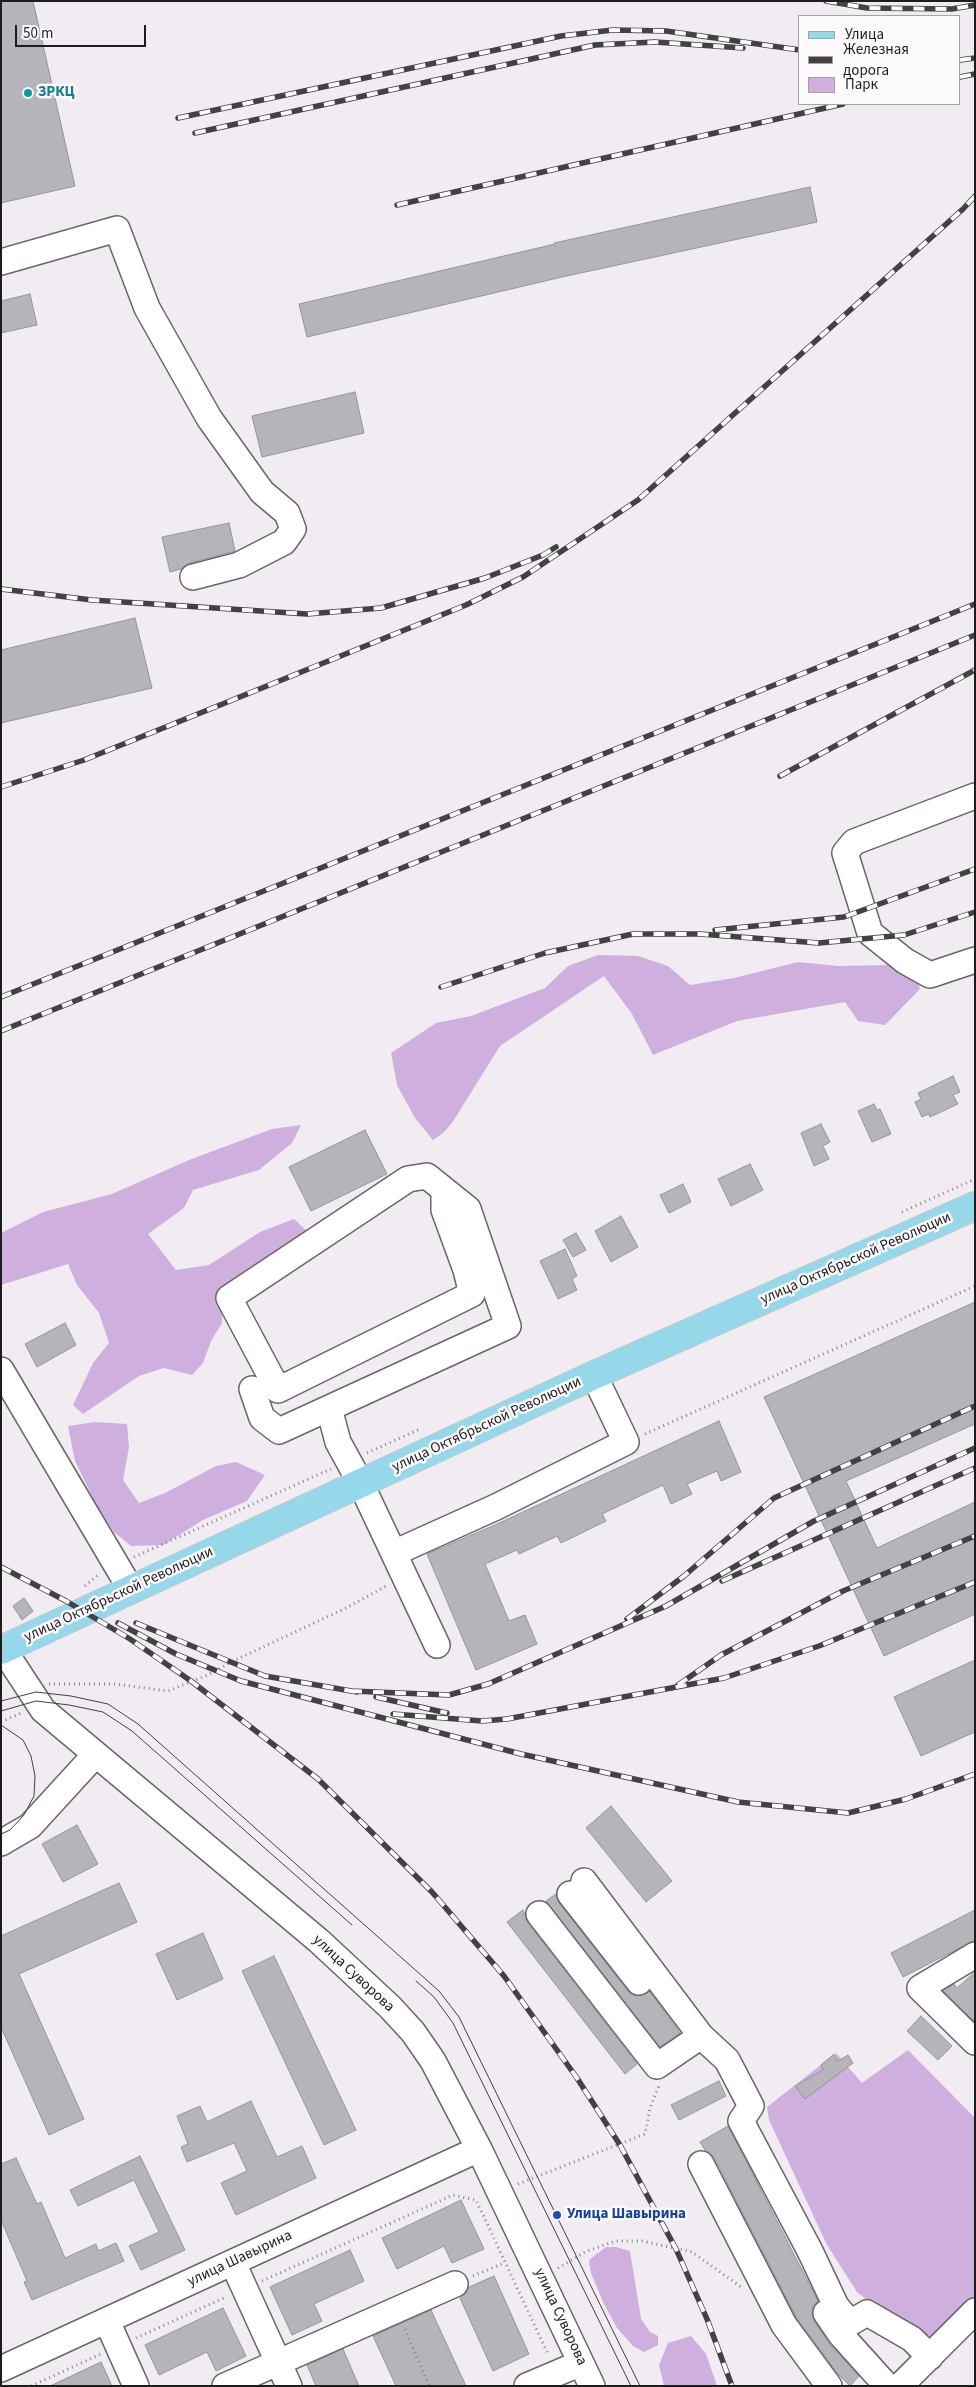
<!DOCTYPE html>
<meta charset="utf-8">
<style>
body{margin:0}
#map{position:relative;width:976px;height:2387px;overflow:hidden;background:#f0ecf2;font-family:"Source Sans 3",sans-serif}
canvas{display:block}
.frame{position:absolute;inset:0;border:2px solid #1e1d1e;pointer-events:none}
.legend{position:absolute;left:798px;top:15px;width:162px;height:90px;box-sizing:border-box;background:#fdfafe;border:1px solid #a4a2a4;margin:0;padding:6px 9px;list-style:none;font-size:15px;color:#1e1d1e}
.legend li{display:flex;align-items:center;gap:10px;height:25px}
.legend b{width:25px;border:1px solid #a4a2a4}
.scale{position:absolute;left:15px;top:25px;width:131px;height:22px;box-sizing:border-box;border:2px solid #1e1d1e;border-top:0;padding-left:6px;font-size:15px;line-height:18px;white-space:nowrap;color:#1e1d1e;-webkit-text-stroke:4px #fdfafe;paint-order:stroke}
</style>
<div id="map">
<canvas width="976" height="2387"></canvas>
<div class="frame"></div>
<ul class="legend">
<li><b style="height:6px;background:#95d8e9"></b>Улица</li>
<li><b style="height:6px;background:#434143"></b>Железная дорога</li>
<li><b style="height:14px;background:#ceafde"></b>Парк</li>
</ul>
<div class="scale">50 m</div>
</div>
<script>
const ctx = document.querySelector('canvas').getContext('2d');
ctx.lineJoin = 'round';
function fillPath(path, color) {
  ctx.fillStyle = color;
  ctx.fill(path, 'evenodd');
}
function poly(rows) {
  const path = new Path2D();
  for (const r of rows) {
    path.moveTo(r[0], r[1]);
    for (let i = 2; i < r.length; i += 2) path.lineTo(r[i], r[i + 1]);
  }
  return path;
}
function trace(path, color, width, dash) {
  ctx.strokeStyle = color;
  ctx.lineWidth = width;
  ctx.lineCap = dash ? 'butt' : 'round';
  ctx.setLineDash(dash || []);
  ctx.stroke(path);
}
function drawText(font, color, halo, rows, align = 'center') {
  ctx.font = font + ' "Source Sans 3",sans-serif';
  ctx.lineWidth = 5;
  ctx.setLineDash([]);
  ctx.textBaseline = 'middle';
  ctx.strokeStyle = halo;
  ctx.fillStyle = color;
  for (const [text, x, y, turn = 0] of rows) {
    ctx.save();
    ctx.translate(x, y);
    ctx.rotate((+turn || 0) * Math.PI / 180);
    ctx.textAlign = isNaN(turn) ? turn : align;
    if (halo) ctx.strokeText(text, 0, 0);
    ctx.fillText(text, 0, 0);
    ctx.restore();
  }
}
fillPath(poly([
 [598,955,638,956,668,966,690,985,734,978,798,962,838,966,893,965,915,971,920,989,885,1025,858,1021,845,1002,737,1021,653,1055,632,1014,604,976,500,1046,452,1123,443,1133,433,1140,415,1118,397,1085,391,1053,436,1023,471,1016,545,988,568,966],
 [301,1125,292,1143,259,1170,193,1190,184,1208,148,1234,176,1270,209,1265,260,1232,294,1219,311,1235,222,1305,222,1323,211,1341,203,1363,192,1375,164,1368,139,1376,83,1414,73,1405,93,1363,109,1343,99,1313,77,1285,68,1264,1,1285,1,1233,43,1212,112,1194,189,1160,272,1129],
 [95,1422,127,1424,129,1447,123,1480,139,1503,165,1493,216,1466,236,1462,265,1475,247,1501,203,1520,163,1545,131,1546,114,1532,96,1504,75,1461,68,1426],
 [908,2050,975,2118,975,2296,937,2336,913,2335,857,2292,827,2245,769,2120,767,2107,836,2053,862,2083],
 [606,2247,616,2247,630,2251,641,2319,650,2332,658,2336,658,2345,644,2352,633,2346,617,2328,603,2302,591,2273,589,2262,590,2259],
 [691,2336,706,2354,717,2386,664,2386,659,2365,668,2343]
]), '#ceafde');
const building = poly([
 [1,1,33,1,75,186,1,203,1,1],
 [810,187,817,222,562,277,307,337,299,304,555,244,554,243,810,187],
 [30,294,37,325,1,333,1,301,30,294],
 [355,392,364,433,262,457,252,416,355,392],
 [229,523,235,551,189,563,181,569,170,572,162,537,229,523],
 [135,618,152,688,1,723,1,650,135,618],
 [953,1076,960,1092,953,1095,958,1104,930,1117,929,1114,922,1117,915,1102,921,1099,918,1093,953,1076],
 [874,1104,877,1110,880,1109,891,1134,872,1142,858,1111,874,1104],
 [821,1124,830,1142,823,1146,829,1159,814,1166,801,1133,821,1124],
 [365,1130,387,1174,311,1211,289,1167,365,1130],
 [750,1164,763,1190,731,1206,718,1179,750,1164],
 [683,1184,691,1202,669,1213,660,1195,683,1184],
 [621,1216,638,1247,611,1262,595,1231,621,1216],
 [576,1233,586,1250,573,1257,563,1240,576,1233],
 [565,1249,577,1276,572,1279,577,1290,558,1299,540,1261,565,1249],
 [975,1302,975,1424,846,1481,877,1548,975,1502,975,1614,884,1656,764,1397,975,1302],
 [65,1323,76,1345,37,1367,25,1344,65,1323],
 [719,1421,741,1472,721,1481,717,1471,687,1484,692,1494,671,1504,663,1485,602,1514,606,1521,561,1543,557,1536,519,1554,517,1550,485,1564,509,1621,525,1615,537,1644,476,1670,427,1554,495,1525,719,1421],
 [24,1598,33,1611,22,1620,13,1606,24,1598],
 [975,1660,975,1732,921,1756,894,1697,975,1660],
 [611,1806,672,1881,646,1902,586,1828,611,1806],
 [77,1825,98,1864,63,1882,42,1844,77,1825],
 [119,1883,137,1922,19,1974,84,2119,49,2135,1,2027,1,1936,119,1883],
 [556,1894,559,1903,628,1991,633,1995,641,1996,649,1991,680,2033,660,2047,546,1901,556,1894],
 [523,1910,528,1923,637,2064,625,2074,507,1922,523,1910],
 [975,1910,975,1940,903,1977,891,1953,975,1910],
 [203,1933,223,1979,177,2000,156,1954,203,1933],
 [274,1956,356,2130,324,2145,242,1971,274,1956],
 [975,1972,975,2022,943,1991,954,1984,957,1988,975,1972],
 [921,2016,952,2046,938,2060,907,2031,921,2016],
 [833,2055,838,2061,848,2055,853,2063,805,2099,795,2086,823,2070,821,2065,833,2055],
 [719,2081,726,2096,679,2120,671,2105,719,2081],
 [251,2101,277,2157,302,2146,316,2178,236,2215,221,2183,247,2171,234,2143,187,2162,181,2147,188,2144,177,2116,200,2106,207,2122,251,2101],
 [728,2126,818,2301,813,2306,812,2314,814,2321,830,2345,859,2376,850,2386,837,2373,796,2317,714,2157,705,2150,700,2142,728,2126],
 [140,2156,185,2250,141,2270,129,2246,159,2232,134,2180,78,2206,70,2190,140,2156],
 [16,2158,37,2204,41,2202,65,2258,96,2244,98,2251,116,2243,124,2261,32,2300,24,2282,27,2281,1,2220,1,2164,16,2158],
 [461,2200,484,2249,452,2263,444,2246,397,2269,382,2238,461,2200],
 [350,2250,364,2281,314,2304,322,2321,292,2335,270,2287,350,2250],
 [494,2276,529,2354,493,2371,460,2298,466,2293,469,2287,494,2276],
 [223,2308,246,2356,216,2371,207,2352,159,2375,145,2345,223,2308],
 [431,2310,466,2386,396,2386,373,2336,431,2310],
 [343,2349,359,2386,316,2386,307,2365,343,2349],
 [101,2362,112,2386,50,2386,101,2362]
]);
fillPath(building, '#b4b4ba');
trace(building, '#95949a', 1);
const minor = poly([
 [1,262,117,229,147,308,209,418,262,492,287,513,293,529,284,542,239,565,193,577],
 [975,796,854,842,845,853,870,933,905,961,930,975,975,960],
 [1,1370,130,1588],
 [252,1389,262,1418,279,1431,508,1326,468,1209,427,1176,408,1179,229,1298,278,1390,472,1294,466,1270,444,1210,444,1190],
 [329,1408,338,1442,361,1484,437,1645],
 [394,1553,496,1507,626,1442,594,1375],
 [3,1649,43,1710,319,1941,390,2007,413,2032,433,2061,479,2149,592,2386],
 [1,1843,30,1826,95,1755],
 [584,1881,701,2036,727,2060,751,2106,741,2121,810,2251,836,2306,850,2323,867,2313,912,2339,930,2357],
 [570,1894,639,1982],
 [539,1914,657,2066,701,2036],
 [975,1955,920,1988,975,2042],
 [701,2164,784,2325,829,2386],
 [233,2263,289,2386],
 [826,2313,841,2335,887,2386],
 [107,2321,136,2386],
 [1,2369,479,2149],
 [225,2386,455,2284],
 [527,2386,581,2363],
 [900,2386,975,2311]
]);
const major = poly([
 [1,1650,594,1375,975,1206]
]);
trace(minor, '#69656a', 28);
trace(major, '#c9c9c9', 30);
trace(poly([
 [902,1212,975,1179],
 [645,1434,975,1286],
 [367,1453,420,1429],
 [134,1557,331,1469],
 [85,1586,99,1574],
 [49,1684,115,1684,168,1691,210,1674,231,1662,346,1608,388,1585],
 [1,1722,21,1713],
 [518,2184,645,2134,650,2108,659,2086],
 [558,2268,587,2251,616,2241,642,2241,692,2252,741,2287],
 [473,2276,504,2263],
 [262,2281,453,2195,476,2200,548,2354],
 [405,2329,429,2386],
 [136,2338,226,2297],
 [31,2386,101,2354]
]), '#868487', 3, [1, 4]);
trace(minor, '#fff', 25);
trace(major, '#95d8e9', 28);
trace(poly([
 [1,1701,36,1692,71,1696,108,1704,138,1724,439,1991,459,2017,640,2386],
 [1,1711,36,1701,69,1705,103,1712,132,1731,352,1925],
 [1,1725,23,1740,31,1756,35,1776,34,1796,24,1815,10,1830,1,1834],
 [416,1981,434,1997,453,2023,631,2386]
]), '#434143', 1);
const rail = poly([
 [826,1,867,8,952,9,975,5],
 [960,60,975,58],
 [960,77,975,74],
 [178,118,561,36,613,30,666,31,800,50],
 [195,133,595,45,655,42,743,48],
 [397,205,843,104],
 [1,589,92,600,307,614,381,608,485,578,543,555,556,547],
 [780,776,975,670],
 [1,787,84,760,225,703,466,605,523,577,638,500,963,209,975,196],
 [715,930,844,917,975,869],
 [441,987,545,953,633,934,700,934,819,943,904,935,975,912],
 [1,997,975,604],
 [1,1031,975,635],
 [1,1567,66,1601,130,1639,191,1681,318,1779,432,1892,504,1976,577,2078,620,2145,676,2249,707,2319,732,2386],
 [722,1581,975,1468],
 [627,1619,684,1576,774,1498,975,1406],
 [118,1623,176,1654,241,1681,521,1754,738,1802,848,1813,906,1799,975,1774],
 [136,1623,265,1676,357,1692],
 [678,1685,721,1655,843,1591,975,1536],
 [351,1691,449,1695,488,1684,666,1606,814,1521,975,1448],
 [376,1697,447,1713],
 [393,1714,482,1721,507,1719,724,1678,819,1646,975,1582]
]);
trace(rail, '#434143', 5.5);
trace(rail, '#fdfafe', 4, [11]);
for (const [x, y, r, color] of [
 [28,93,5,"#0f9aa8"],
 [557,2215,5,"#1a4fb4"]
]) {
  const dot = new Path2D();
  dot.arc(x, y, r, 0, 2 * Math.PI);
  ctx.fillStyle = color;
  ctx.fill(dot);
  trace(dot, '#fdfafe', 2);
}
drawText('bold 15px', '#0d838f', '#fdfafe', [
 ["ЗРКЦ",38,93]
], 'left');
drawText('15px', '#1e1d1e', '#fdfafe', [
 ["улица Октябрьской Революции",856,1259,-24],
 ["улица Октябрьской Революции",487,1425,-25],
 ["улица Октябрьской Революции",119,1595,-25],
 ["улица Суворова",353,1974,43],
 ["улица Шавырина",240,2259,-25],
 ["улица Суворова",560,2317,65]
]);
drawText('bold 15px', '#164399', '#fdfafe', [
 ["Улица Шавырина",567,2215]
], 'left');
</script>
